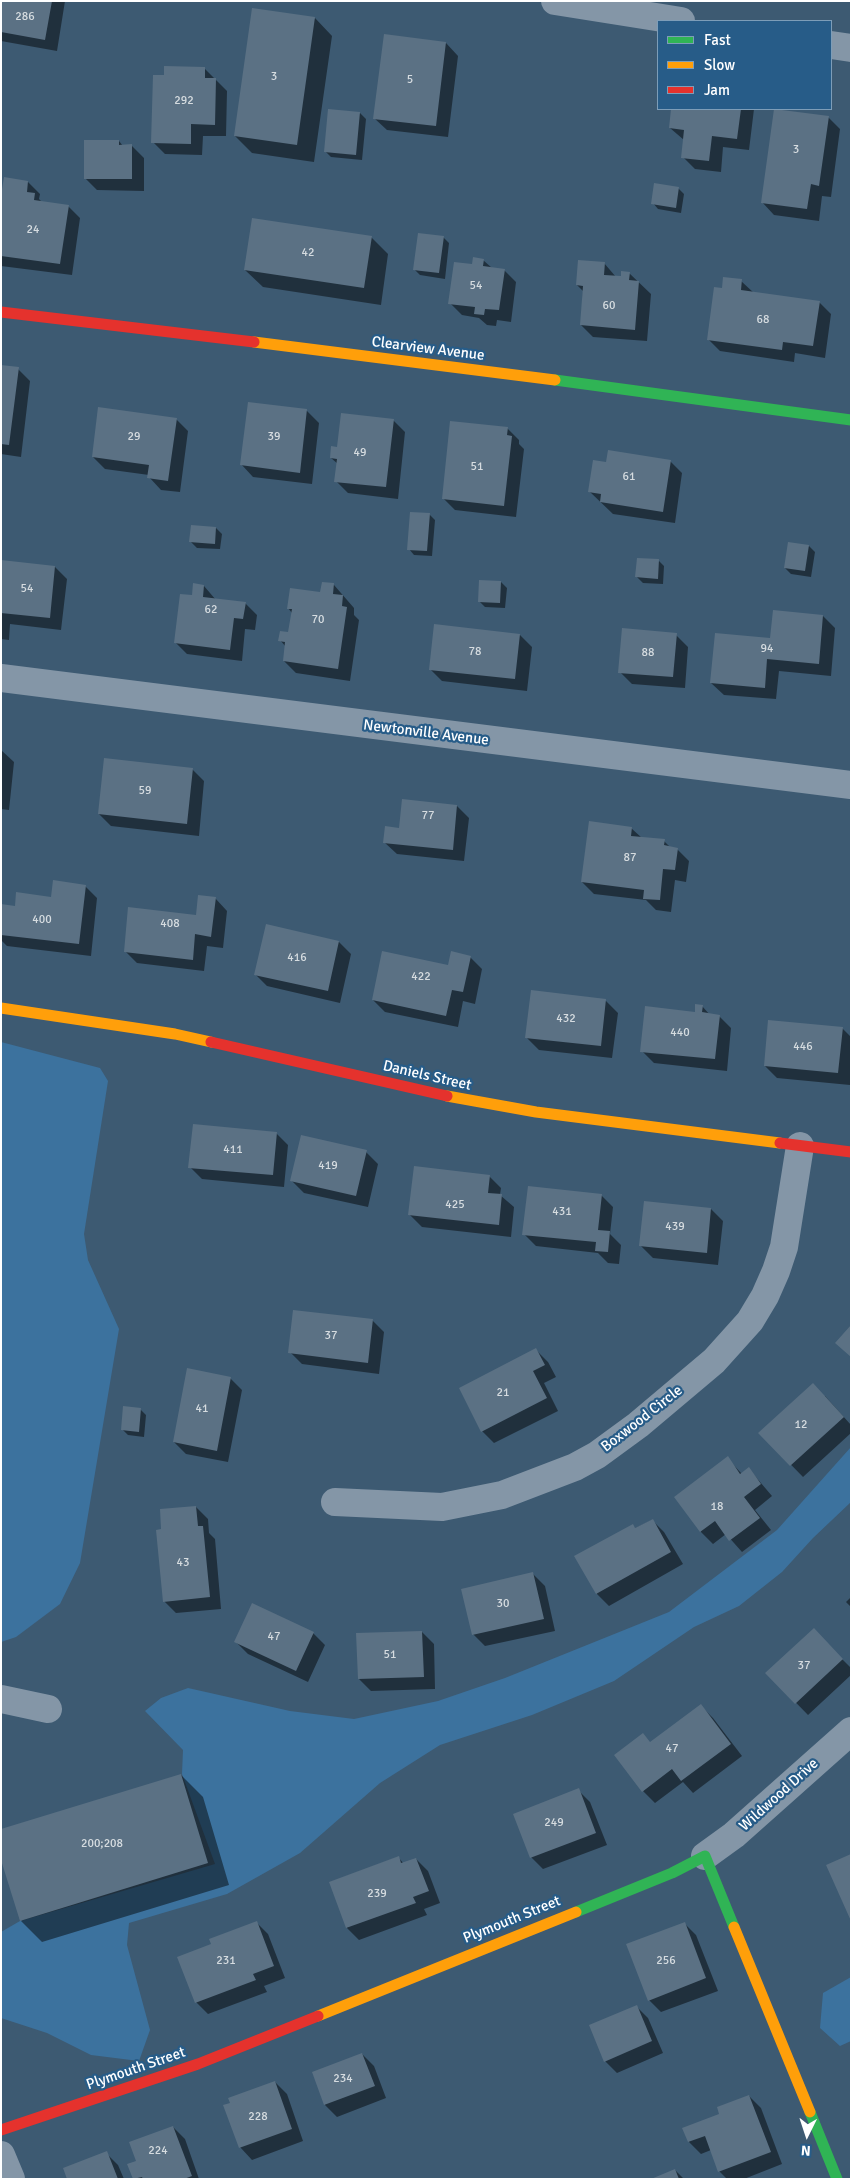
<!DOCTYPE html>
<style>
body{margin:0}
#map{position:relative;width:852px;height:2180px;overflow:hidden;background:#3d5a72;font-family:Signika,sans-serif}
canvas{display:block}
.frame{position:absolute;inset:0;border:2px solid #fff;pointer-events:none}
.legend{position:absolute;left:657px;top:20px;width:175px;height:90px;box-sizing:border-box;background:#275c88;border:1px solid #7d9db8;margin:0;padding:6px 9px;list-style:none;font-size:15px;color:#fff}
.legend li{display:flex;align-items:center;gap:10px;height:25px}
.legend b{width:25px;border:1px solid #7d9db8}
.north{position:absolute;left:782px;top:2110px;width:50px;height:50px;-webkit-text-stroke:4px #275c88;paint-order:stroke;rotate:184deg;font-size:14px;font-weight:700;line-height:20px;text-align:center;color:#fff}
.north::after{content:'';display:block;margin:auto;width:18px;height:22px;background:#fff;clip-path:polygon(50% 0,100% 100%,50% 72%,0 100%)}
</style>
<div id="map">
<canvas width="852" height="2180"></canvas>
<div class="frame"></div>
<ul class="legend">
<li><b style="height:6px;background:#30b455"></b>Fast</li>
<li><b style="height:6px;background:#ff9f0a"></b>Slow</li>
<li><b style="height:6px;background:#e5322d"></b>Jam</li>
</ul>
<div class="north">N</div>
</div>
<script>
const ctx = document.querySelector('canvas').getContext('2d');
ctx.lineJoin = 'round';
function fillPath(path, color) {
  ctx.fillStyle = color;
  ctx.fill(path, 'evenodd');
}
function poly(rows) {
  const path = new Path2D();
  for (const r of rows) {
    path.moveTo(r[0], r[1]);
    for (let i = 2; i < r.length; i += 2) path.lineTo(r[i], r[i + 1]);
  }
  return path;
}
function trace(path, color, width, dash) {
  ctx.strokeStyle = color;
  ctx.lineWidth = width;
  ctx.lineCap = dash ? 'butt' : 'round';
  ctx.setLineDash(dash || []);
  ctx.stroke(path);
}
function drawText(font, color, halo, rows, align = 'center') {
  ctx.font = font + ' Signika,sans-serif';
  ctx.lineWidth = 4.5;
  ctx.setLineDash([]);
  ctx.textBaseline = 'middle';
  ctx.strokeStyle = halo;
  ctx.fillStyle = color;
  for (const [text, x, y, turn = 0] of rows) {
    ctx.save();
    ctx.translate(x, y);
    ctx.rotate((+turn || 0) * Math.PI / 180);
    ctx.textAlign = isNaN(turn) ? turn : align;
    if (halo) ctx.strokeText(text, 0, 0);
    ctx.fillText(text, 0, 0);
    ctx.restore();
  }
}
fillPath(poly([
 [1,1042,100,1068,108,1081,84,1234,88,1260,119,1329,80,1563,60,1604,16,1637,1,1642],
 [851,1447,851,1502,813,1538,782,1572,739,1606,694,1627,614,1681,532,1715,440,1745,380,1783,300,1853,227,1894,129,1923,127,1945,150,2030,139,2061,91,2055,47,2033,1,2018,1,1932,20,1921,215,1864,182,1774,183,1750,145,1711,161,1698,188,1688,290,1711,354,1719,438,1701,505,1678,669,1612,777,1530],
 [851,1977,851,2041,840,2046,820,2028,823,1993]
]), '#3c729e');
fillPath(poly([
 [1,1,65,1,57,51,1,41],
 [315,18,332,36,314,162,252,153,235,136],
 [446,43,458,56,448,137,387,130,374,118],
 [205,69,227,91,226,136,203,136,202,155,165,154,153,142,165,77],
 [672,109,754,109,749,150,723,147,721,172,695,169,683,157,684,140,670,128],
 [360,113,366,119,362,160,331,157,325,151],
 [828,117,840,129,831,197,822,196,819,221,774,215,762,202],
 [119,141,123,146,132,146,144,158,144,191,97,190,85,178],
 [28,182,40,194,39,199,43,203,68,206,80,218,72,275,1,266,1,197],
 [678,188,684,194,681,213,658,209,653,203],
 [371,237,388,254,381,305,263,287,245,270],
 [443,237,449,243,445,279,420,275,414,269],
 [483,260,492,268,504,270,516,282,511,322,497,320,496,326,487,325,479,318,462,315,450,303,473,266],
 [604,263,616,277,622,278,629,273,651,294,647,341,593,337,581,325,583,291,577,285],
 [741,281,754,293,819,302,831,314,825,358,795,353,794,362,720,351,708,339,723,289],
 [1,367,18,369,30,381,21,457,1,454],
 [249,404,307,411,319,423,312,484,253,477,241,464],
 [176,419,188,431,180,492,161,490,149,477,149,475,105,469,93,457],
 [393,420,405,432,398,499,348,493,336,481,338,464,331,458],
 [507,428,519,440,519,444,524,449,516,517,455,510,443,498],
 [670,461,682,473,675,523,613,514,590,492],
 [429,514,435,520,432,556,414,555,409,549],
 [216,528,222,534,220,549,197,548,191,542],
 [809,546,815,552,811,577,791,574,785,568],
 [1,561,55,567,67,579,61,630,10,624,9,640,1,639],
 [659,561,664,566,663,584,643,583,637,577],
 [501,582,507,588,505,608,485,607,479,601],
 [334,585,354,608,354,615,359,620,350,681,296,673,284,661,286,647,280,640,289,633,292,613,288,608,321,593],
 [204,586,216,600,245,603,257,615,255,630,245,629,242,661,187,654,175,642,193,597],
 [823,616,835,628,831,676,779,671,776,699,724,695,711,683,772,640],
 [435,626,520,635,532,647,527,691,442,681,430,669],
 [676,635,688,647,685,688,632,684,620,672],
 [1,750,14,762,9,810,1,809],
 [192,769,204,781,199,836,111,826,99,814],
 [457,806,469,818,464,861,397,854,384,842,401,829],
 [631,828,642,838,664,841,671,848,677,849,689,861,686,882,675,880,671,912,656,910,646,900,594,894,582,882],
 [85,886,97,898,91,956,7,946,1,940,1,906,16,907,52,898],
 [215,898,227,911,223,948,207,946,204,971,137,963,125,951,197,916],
 [267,926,339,942,351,954,340,1003,267,986,255,974],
 [470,957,482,969,475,1004,463,1001,458,1027,385,1012,373,1000],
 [606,1001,618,1013,612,1058,539,1050,527,1038],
 [702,1006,710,1015,719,1016,731,1028,727,1071,654,1063,642,1051,696,1013],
 [842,1028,851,1037,850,1085,777,1078,765,1066],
 [276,1133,288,1145,284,1187,202,1179,190,1167],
 [366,1152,378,1164,368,1207,304,1193,292,1181],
 [489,1176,501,1188,500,1195,514,1207,511,1237,422,1227,410,1215],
 [601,1195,613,1207,610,1234,621,1245,619,1264,608,1263,598,1253,536,1246,524,1234],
 [711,1209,723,1221,718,1265,653,1258,641,1246],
 [372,1320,384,1332,379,1374,302,1364,290,1352],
 [536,1350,548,1362,556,1377,544,1383,558,1411,494,1443,482,1431],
 [230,1378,242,1390,228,1462,186,1454,174,1442],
 [825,1396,851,1425,851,1433,803,1477,760,1433],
 [140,1409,146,1415,144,1437,128,1435,122,1429],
 [727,1458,742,1474,749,1469,772,1496,755,1510,771,1530,742,1552,726,1534,713,1544,701,1532,675,1497],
 [196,1507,208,1519,209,1533,215,1539,221,1609,176,1613,164,1601,163,1530],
 [652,1520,664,1532,683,1564,609,1606,597,1594,576,1557],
 [533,1574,545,1586,555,1631,485,1646,473,1634],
 [851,1597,851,1607,846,1602],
 [422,1632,434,1644,435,1689,371,1691,359,1679],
 [313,1633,325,1645,308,1682,248,1654,236,1642],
 [825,1642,851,1668,851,1675,808,1715,767,1673],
 [701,1706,713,1718,742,1756,693,1793,683,1782,655,1803,643,1791],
 [181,1775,203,1797,229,1885,42,1942,21,1921],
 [578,1790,590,1802,607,1845,543,1869,531,1857],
 [398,1857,404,1864,416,1859,428,1871,440,1903,424,1909,427,1915,359,1940,347,1928,331,1882],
 [256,1922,268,1934,285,1978,264,1986,267,1992,208,2014,196,2002,212,1944],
 [684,1923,696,1935,718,1991,661,2012,649,2000],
 [636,2006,648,2018,663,2053,617,2073,605,2061],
 [362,2054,374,2066,386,2098,337,2117,325,2105,313,2073],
 [275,2082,287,2094,303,2141,252,2160,240,2147],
 [749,2096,761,2108,782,2164,744,2179,727,2179,719,2171,711,2150,701,2154,689,2142,684,2129,721,2114],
 [173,2127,185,2139,199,2179,134,2179],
 [106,2153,118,2165,124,2179,68,2179],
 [675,2170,684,2179,654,2179]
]), '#0007');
fillPath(poly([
 [1,1,52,1,45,40,1,32],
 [252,8,315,17,297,145,234,136],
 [384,34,446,42,436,126,373,119],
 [164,66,205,67,205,78,216,78,215,125,191,124,191,144,151,143,153,75,164,75],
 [328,109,360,112,356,155,324,152],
 [671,109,741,109,737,139,712,136,709,161,681,158,684,130,669,128],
 [774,109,829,116,819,186,811,184,807,209,761,203],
 [84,140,119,140,119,145,132,144,132,179,84,179],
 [4,177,28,181,27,192,35,193,34,200,69,205,60,264,1,256,1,195],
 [654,183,679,187,676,208,651,204],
 [252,218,372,236,364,288,244,270],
 [418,233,444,236,439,273,413,270],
 [473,257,484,259,483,266,505,269,499,310,485,309,484,315,474,314,475,307,448,304,454,262,472,264],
 [578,260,605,262,604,275,621,276,621,271,630,272,629,280,639,281,635,330,580,325,583,286,576,285],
 [723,277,742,279,741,290,820,301,813,346,783,342,782,350,707,340,714,287,722,288],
 [1,365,19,367,9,445,1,444],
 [248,402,307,409,300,473,240,465],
 [98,407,177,418,168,481,147,478,149,465,92,457],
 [341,413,394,419,386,487,334,482,337,459,330,458,331,446,337,447],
 [450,421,508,427,507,435,512,436,504,506,442,499],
 [608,450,671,460,663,512,600,502,601,494,588,492,593,460,606,462],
 [410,512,430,513,427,551,407,550],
 [191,525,216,527,215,544,189,542],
 [788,542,809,545,805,571,784,568],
 [637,558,659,559,658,579,635,577],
 [1,560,55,566,50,618,1,613],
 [479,580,501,581,500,603,478,602],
 [322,582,334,583,333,594,343,595,342,606,347,607,338,669,283,661,285,642,278,641,280,631,288,632,292,609,287,609,290,588,320,592],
 [193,583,204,585,203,597,246,602,243,619,234,618,230,650,174,643,180,594,192,595],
 [773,610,823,615,819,664,767,659,765,688,710,683,715,633,770,638],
 [434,624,520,634,515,679,429,670],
 [622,628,677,633,673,677,618,673],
 [104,758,193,768,187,824,98,814],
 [402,799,457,805,453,850,383,843,385,826,399,828],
 [589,821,632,827,631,836,665,839,664,845,678,848,675,870,663,869,660,900,643,899,644,890,581,882],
 [53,880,86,885,79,944,1,935,1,904,15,906,16,892,51,897],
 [198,895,216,897,211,937,195,934,193,960,124,952,128,907,196,915],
 [266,924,339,941,328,991,254,975],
 [382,951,448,965,451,951,471,956,463,992,452,990,446,1016,372,1000],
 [531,990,606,999,601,1046,525,1038],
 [695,1004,703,1005,702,1012,720,1015,715,1059,640,1052,645,1006,695,1012],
 [768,1020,843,1027,838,1073,764,1066],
 [193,1124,277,1132,273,1175,188,1168],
 [301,1135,367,1150,356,1196,290,1181],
 [414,1166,490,1175,488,1193,502,1194,499,1225,408,1215],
 [528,1186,602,1194,598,1230,610,1231,608,1252,595,1251,596,1242,522,1235],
 [644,1201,711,1208,707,1253,639,1246],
 [293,1310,373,1319,368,1363,288,1353],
 [851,1325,851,1357,835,1343],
 [536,1348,545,1365,533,1371,547,1398,481,1432,459,1388],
 [187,1368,231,1377,217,1451,173,1442],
 [813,1383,844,1417,790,1466,758,1433],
 [123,1406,141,1408,139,1432,121,1430],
 [728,1456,740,1474,749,1467,761,1484,744,1497,760,1518,729,1541,715,1521,700,1532,674,1497],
 [196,1506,198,1526,203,1526,210,1597,163,1602,156,1530,161,1529,160,1509],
 [653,1519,671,1552,596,1594,574,1556,633,1524,635,1528],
 [533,1572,544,1619,472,1635,461,1589],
 [252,1603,314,1632,296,1671,234,1642],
 [814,1628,843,1659,795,1704,765,1673],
 [422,1631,424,1677,358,1679,356,1633],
 [701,1704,731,1744,681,1781,672,1769,642,1792,614,1755,643,1733,650,1742],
 [181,1774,208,1863,20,1921,1,1860,1,1829],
 [579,1788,596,1833,530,1858,513,1814],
 [851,1854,851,1921,826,1865],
 [399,1856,401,1863,416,1858,429,1891,413,1897,416,1903,346,1928,329,1882],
 [257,1921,274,1966,253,1974,256,1980,195,2003,177,1957,211,1944,209,1939],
 [685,1922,706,1978,648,2001,626,1944],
 [637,2005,652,2041,604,2062,589,2025],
 [362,2053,375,2086,324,2105,312,2072],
 [275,2081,292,2129,239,2148,223,2105,230,2103,228,2098],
 [749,2095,771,2152,718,2172,705,2136,688,2142,682,2128,719,2114,717,2107],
 [173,2126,192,2176,184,2179,143,2179,142,2177,133,2179,127,2164,136,2161,129,2142],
 [107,2151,118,2179,67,2179,63,2168],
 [675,2169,679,2179,651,2179]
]), '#5b7184');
trace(poly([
 [555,1,681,21],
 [831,45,851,48],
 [1,678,851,785],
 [335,1502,442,1507,502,1495,575,1467,597,1455,638,1425,714,1361,750,1321,765,1296,776,1271,784,1247,800,1146],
 [1,1699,48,1709],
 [705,1856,734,1835,851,1731],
 [1,2155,11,2179]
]), '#8496a7', 28);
trace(poly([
 [555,380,851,420],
 [576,1912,672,1873,705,1856,734,1927],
 [810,2112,837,2179]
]), '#30b455', 11);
trace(poly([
 [254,342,555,380],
 [1,1008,175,1034,211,1042],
 [447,1096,536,1112,780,1143],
 [734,1927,810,2112],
 [318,2016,576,1912]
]), '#ff9f0a', 11);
trace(poly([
 [1,312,254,342],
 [211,1042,447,1096],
 [780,1143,851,1152],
 [1,2130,198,2064,318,2016]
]), '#e5322d', 11);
drawText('12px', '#d6dce0', null, [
 ["286",25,17],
 ["3",274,77],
 ["5",410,80],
 ["292",184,101],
 ["3",796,150],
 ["24",33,230],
 ["42",308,253],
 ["54",476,286],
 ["60",609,306],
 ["68",763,320],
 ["29",134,437],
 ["39",274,437],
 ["49",360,453],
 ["51",477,467],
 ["61",629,477],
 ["54",27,589],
 ["62",211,610],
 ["70",318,620],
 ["94",767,649],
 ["78",475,652],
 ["88",648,653],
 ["59",145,791],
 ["77",428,816],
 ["87",630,858],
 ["400",42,920],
 ["408",170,924],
 ["416",297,958],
 ["422",421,977],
 ["432",566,1019],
 ["440",680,1033],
 ["446",803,1047],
 ["411",233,1150],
 ["419",328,1166],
 ["425",455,1205],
 ["431",562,1212],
 ["439",675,1227],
 ["37",331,1336],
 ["21",503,1393],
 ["41",202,1409],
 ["12",801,1425],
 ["18",717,1507],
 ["43",183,1563],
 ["30",503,1604],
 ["47",274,1637],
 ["51",390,1655],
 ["37",804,1666],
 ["47",672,1749],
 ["249",554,1823],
 ["200;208",102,1844],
 ["239",377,1894],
 ["231",226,1961],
 ["256",666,1961],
 ["234",343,2079],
 ["228",258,2117],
 ["224",158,2151]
]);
drawText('15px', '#fff', '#275c88', [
 ["Clearview Avenue",428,349,7],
 ["Newtonville Avenue",426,733,7],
 ["Daniels Street",427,1076,13],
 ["Boxwood Circle",642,1419,-38],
 ["Wildwood Drive",779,1795,-42],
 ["Plymouth Street",512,1920,-22],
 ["Plymouth Street",136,2069,-19]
]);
</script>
